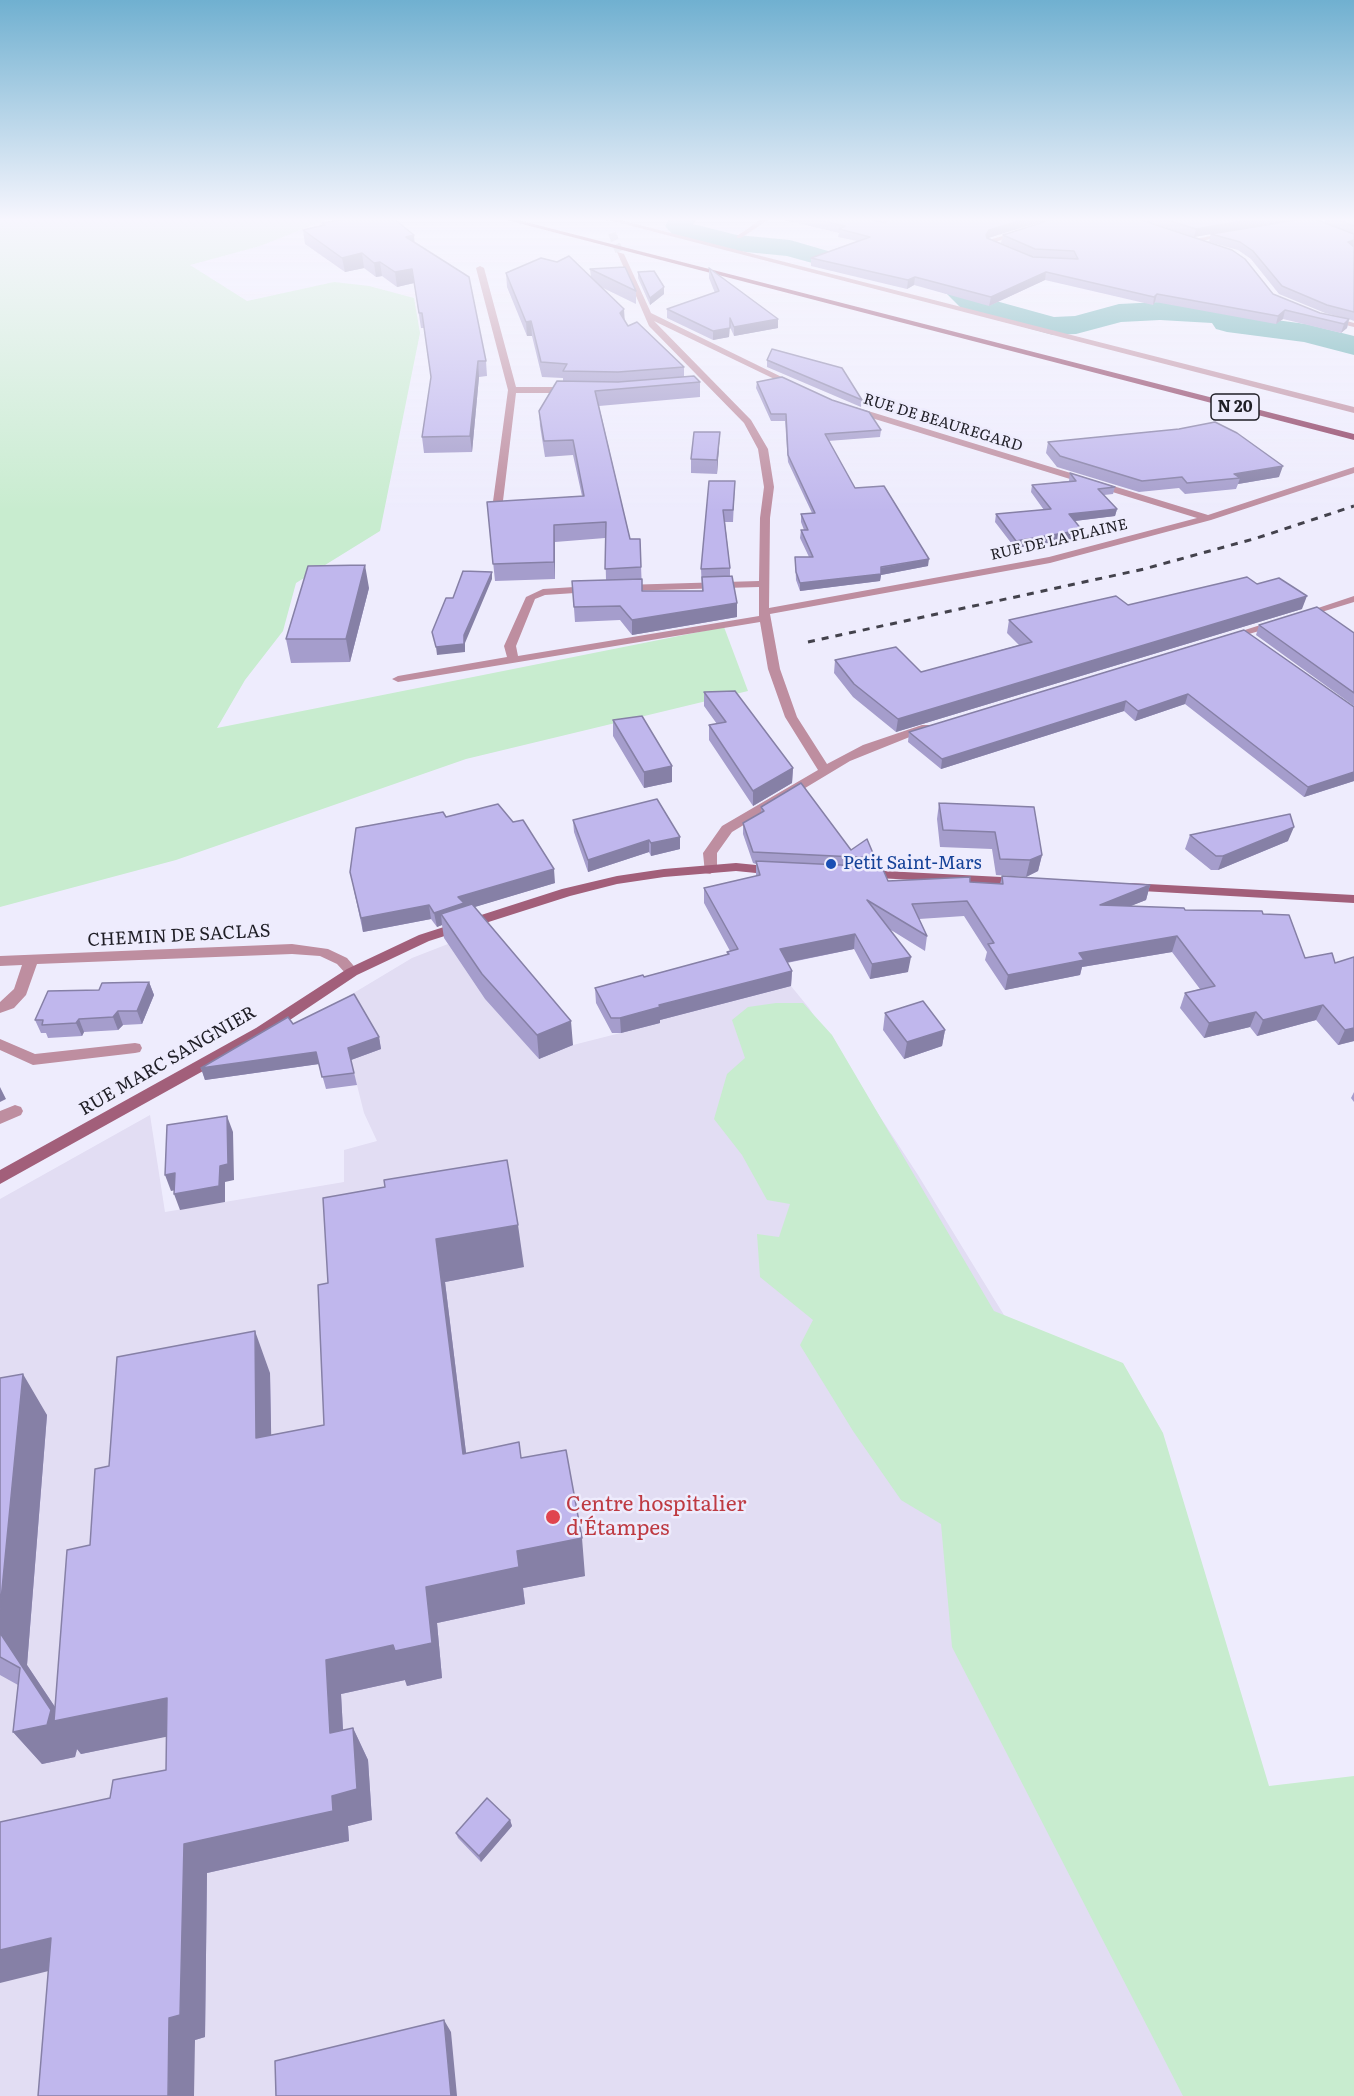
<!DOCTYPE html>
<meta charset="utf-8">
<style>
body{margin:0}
canvas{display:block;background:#eeecfd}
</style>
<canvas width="1354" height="2096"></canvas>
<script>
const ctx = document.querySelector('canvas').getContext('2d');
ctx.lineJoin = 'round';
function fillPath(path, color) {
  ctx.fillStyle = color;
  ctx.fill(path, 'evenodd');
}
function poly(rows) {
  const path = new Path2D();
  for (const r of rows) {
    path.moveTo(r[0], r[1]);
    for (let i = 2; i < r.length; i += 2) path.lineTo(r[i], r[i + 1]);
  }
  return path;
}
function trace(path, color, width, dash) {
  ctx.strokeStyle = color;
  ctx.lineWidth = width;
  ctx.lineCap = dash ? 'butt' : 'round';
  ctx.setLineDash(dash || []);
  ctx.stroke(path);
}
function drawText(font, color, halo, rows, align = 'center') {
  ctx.font = font + ' Literata,serif';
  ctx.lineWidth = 5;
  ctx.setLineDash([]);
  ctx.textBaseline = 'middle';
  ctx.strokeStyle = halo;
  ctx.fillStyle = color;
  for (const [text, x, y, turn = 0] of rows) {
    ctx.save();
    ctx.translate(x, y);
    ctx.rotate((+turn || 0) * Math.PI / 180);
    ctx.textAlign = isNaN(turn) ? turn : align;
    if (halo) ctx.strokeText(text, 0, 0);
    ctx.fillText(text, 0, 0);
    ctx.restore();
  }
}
fillPath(poly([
 [448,944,485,999,539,1059,573,1045,660,1023,659,1020,791,986,809,1008,918,1175,1074,1429,1239,2096,0,2096,0,1199,150,1115,165,1212,344,1182,344,1150,377,1141,364,1113,357,1085,322,1012,412,958]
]), '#e2ddf3');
fillPath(poly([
 [0,218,330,218,260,246,190,265,247,301,334,282,369,286,414,298,420,333,380,531,296,583,283,631,245,680,217,728,724,627,748,691,466,759,176,860,0,907],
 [776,1003,803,1003,832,1035,994,1311,1123,1363,1163,1433,1269,1786,1354,1776,1354,2096,1183,2096,952,1647,941,1524,901,1500,853,1431,800,1345,813,1320,760,1277,757,1234,779,1237,790,1204,767,1200,742,1155,714,1119,727,1074,745,1058,732,1020,748,1007]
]), '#c8eccf');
fillPath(poly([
 [670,218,697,218,693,224,737,235,790,240,828,251,949,275,967,282,985,298,1054,317,1075,316,1119,304,1160,302,1215,305,1257,313,1276,320,1306,324,1354,336,1354,355,1304,342,1227,332,1216,329,1212,323,1160,320,1121,322,1076,334,1053,335,963,310,947,294,931,288,823,266,787,256,736,251,673,235,665,226,670,218]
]), '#5daaac');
trace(poly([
 [612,233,620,254]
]), '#c5c3d2', 8, [8, 4]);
fillPath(poly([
 [601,218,612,218,1354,407,1354,413,601,218],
 [763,218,771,218,741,238,737,238,737,236,763,218],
 [1317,218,1333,218,1298,225,1295,223,1317,218],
 [1020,231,1025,232,995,242,1008,248,1008,252,987,244,989,240,1020,231],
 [1230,232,1232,235,1195,242,1191,240,1230,232],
 [617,252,624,254,651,313,798,385,791,387,654,321,751,420,768,449,774,487,770,518,769,608,1049,557,1197,518,852,412,851,410,855,407,1208,515,1354,467,1354,473,1211,520,1050,563,770,614,780,669,797,717,827,764,863,745,922,725,930,725,932,728,850,761,732,832,717,853,717,870,710,874,705,873,703,853,722,826,818,770,785,717,768,669,760,622,398,682,392,679,398,676,507,657,504,646,526,597,543,589,590,586,595,589,590,592,545,595,535,599,516,646,518,656,759,616,759,587,623,591,618,588,623,585,759,581,760,518,764,487,758,449,744,423,649,326,617,252],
 [480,266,484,268,516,387,570,387,574,390,570,393,516,393,502,509,497,512,492,509,508,390,476,268,480,266],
 [1328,316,1354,323,1354,327,1325,320,1324,318,1328,316],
 [1354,596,1354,602,1302,618,1297,615,1354,596],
 [1276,620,1281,623,1280,625,1228,640,1223,637,1276,620],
 [292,944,328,949,347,958,359,972,352,977,347,975,337,964,320,956,292,954,37,964,26,995,14,1008,0,1013,0,1002,14,989,22,965,0,966,0,956,292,944],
 [0,1039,35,1054,135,1043,140,1044,142,1048,140,1052,135,1053,33,1065,0,1050,0,1039],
 [15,1105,21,1107,23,1111,21,1115,0,1124,0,1111,15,1105]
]), '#be8ea0');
fillPath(poly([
 [603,218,610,218,610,219,607,221,603,218],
 [736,863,776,867,783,871,776,875,736,871,664,877,617,884,570,896,429,941,357,975,266,1036,0,1184,0,1170,256,1028,347,969,419,935,562,889,617,876,664,869,736,863],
 [865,870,1021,878,1028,882,1021,886,860,877,858,874,865,870],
 [1129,883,1354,895,1354,903,1124,890,1122,887,1129,883]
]), '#a25f7a');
fillPath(poly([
 [499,218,510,218,1354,434,1354,440,499,218]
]), '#8c3c5f');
trace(poly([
 [808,642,1144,569,1257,538,1354,506]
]), '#43424c', 3, [7, 7]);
fillPath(poly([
 [776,218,1053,218,988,238,1033,257,1059,258,1034,257,1001,243,1003,235,1056,218,1302,218,1194,237,1136,218,1273,294,1320,313,1345,318,1325,313,1279,294,1251,259,1238,250,1209,242,1211,234,1324,223,1326,218,1354,218,1354,321,1349,319,1347,328,1341,333,1283,319,1276,324,1155,302,1153,305,1045,280,989,306,914,285,907,289,811,266,811,258,857,241,838,237,839,233],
 [322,223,414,235,414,242,486,361,487,376,479,377,472,452,424,453,422,437,431,378,424,328,421,328,414,283,397,287,382,276,376,277,364,268,345,272,305,244,303,230,322,226],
 [709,268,778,319,778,328,734,336,730,327,729,337,713,340,667,318,667,309,715,293,709,278],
 [590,269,636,291,636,304,599,286,628,326,684,367,684,377,700,382,700,397,599,406,630,539,640,539,642,591,702,591,701,569,735,481,733,522,725,522,730,568,730,576,737,603,737,617,632,635,620,620,575,622,572,581,606,580,605,538,555,542,555,579,495,581,487,502,582,496,573,455,545,457,540,426,539,411,563,381,563,378,542,377,532,336,527,336,507,287,506,273,591,277],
 [638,272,664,294,650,305,638,278],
 [767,360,862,400,861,407,767,367],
 [757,382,881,430,880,437,828,441,855,488,928,566,881,575,880,581,800,591,796,580,795,557,809,557,800,538,801,530,804,530,801,522,801,514,812,513,788,462,785,421,771,421,756,388],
 [1048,442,1279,477,1238,484,1236,489,1185,494,1179,488,1139,492,1057,467,1046,453],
 [719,446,717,474,691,473,691,459],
 [1070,473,1115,487,1113,494,1104,495,1117,509,1115,516,1074,521,1082,530,1081,538,1015,548,995,522,996,514,1044,510,1031,492,1032,485,1069,481],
 [1257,584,1302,609,896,732,853,697,834,673,835,660,921,672,1019,645,1007,633,1009,620,1128,605],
 [369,588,350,662,291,663,286,639],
 [1259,625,1354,633,1354,706,1256,635],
 [1244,630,1354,707,1354,781,1304,797,1185,704,1135,721,1124,711,941,769,908,742,909,732],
 [704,692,793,768,792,783,753,806,709,740,709,725,717,724,704,706],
 [613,720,672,766,672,782,644,788,613,736],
 [939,803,1042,855,1038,871,1026,877,996,875,992,849,940,847,937,819],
 [761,807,851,850,875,858,874,867,888,881,970,882,1000,884,1002,876,1150,885,1146,900,1130,906,1185,910,1263,914,1305,958,1335,963,1354,957,1354,1041,1338,1045,1316,1020,1257,1036,1250,1027,1204,1038,1180,1008,1185,993,1200,989,1172,952,1082,967,1080,975,1005,990,985,960,987,952,964,916,919,919,927,936,925,951,891,930,908,972,870,979,854,949,787,963,792,971,791,986,660,1020,660,1023,621,1033,612,1033,596,1003,595,988,644,977,727,955,727,952,730,951,704,903,704,888,756,876,756,864,753,863,743,834,743,823,761,813],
 [446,817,555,883,474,907,573,1045,539,1059,485,999,444,938,442,925,437,927,431,919,363,932,353,886],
 [573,820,680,849,651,856,649,852,588,872,574,832],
 [1190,835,1288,841,1218,870,1211,870,1185,849],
 [149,982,154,995,142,1024,123,1025,118,1030,84,1032,82,1036,48,1038,46,1033,41,1033,35,1020,99,990],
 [885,1013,945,1030,942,1046,904,1059,883,1030],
 [293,1024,379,1037,381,1049,351,1060,357,1085,326,1089,319,1064,205,1080,201,1068],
 [1354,1092,1354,1102,1351,1098],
 [524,1267,445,1282,466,1453,521,1458,585,1576,523,1588,525,1604,437,1623,442,1678,407,1686,405,1680,341,1694,343,1730,353,1728,368,1760,372,1820,348,1826,349,1841,207,1873,205,2037,195,2040,110,1798,166,1770,167,1736,81,1754,77,1749,75,1757,42,1764,13,1732,18,1685,0,1675,0,1378,47,1415,27,1665,55,1707,90,1545,109,1466,270,1373,271,1435,324,1425,318,1285],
 [510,1820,512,1826,481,1862,458,1838,456,1833]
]), '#a59dcc');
fillPath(poly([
 [1029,218,1053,218,988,238,985,243,986,235,989,230],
 [1259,218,1302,218,1194,237,1196,229],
 [414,235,415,249,406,237],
 [1354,240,1354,248,1348,242],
 [362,253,364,268,345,272,342,258],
 [380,262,382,276,376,277,374,263],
 [412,269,414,283,397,287,395,272],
 [1046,272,1045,280,989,306,991,297],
 [915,277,914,285,907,289,908,280],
 [664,287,664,294,650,305,650,298],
 [1157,294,1155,302,1153,305,1154,297],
 [624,309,625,324,620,313],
 [1285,310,1283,319,1276,324,1278,316],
 [730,318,729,337,713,340,713,331],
 [778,319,778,328,734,336,734,327],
 [1349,319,1347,328,1341,333,1344,324],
 [531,321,532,336,527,336,526,322],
 [478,361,479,377,472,452,470,436],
 [720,432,717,474,717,460],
 [1283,466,1279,477,1238,484,1240,478,1234,474],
 [1117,509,1115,516,1067,522,1069,514],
 [554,525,555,542,555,579,554,562],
 [1082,530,1081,538,1015,548,1016,541],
 [929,559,928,566,881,575,880,581,800,591,800,583],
 [365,565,369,588,350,662,346,639],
 [492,572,492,579,465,643,465,652,437,655,436,647,464,635],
 [1307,596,1302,609,896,732,898,719],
 [737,603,737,617,632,635,632,620],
 [1188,694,1185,704,1135,721,1138,711],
 [1126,701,1124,711,941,769,942,759],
 [672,766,672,782,644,788,644,772],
 [793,768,792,783,753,806,753,791],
 [1354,772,1354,781,1304,797,1308,787],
 [1294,827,1288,841,1218,870,1223,856],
 [680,837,680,849,651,856,651,843],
 [649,840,649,852,588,872,588,860],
 [1042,855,1038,871,1026,877,1030,860],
 [554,869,555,883,465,910,441,914,442,925,437,927,434,913,458,897],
 [1150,885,1146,900,1096,920,1100,905],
 [429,905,431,919,363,932,361,918],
 [855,934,854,949,779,964,780,949],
 [1177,936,1172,952,1082,967,1080,975,1005,990,1008,975,1079,953],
 [911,957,908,972,870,979,872,964],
 [792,971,791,986,660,1020,660,1023,621,1033,620,1018,659,1005],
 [149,982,154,995,142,1024,137,1011],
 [1323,1005,1316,1020,1257,1036,1263,1020],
 [118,1011,123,1025,118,1030,113,1017],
 [1256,1012,1250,1027,1204,1038,1209,1023],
 [79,1019,84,1032,82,1036,76,1023],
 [571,1021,573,1045,539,1059,537,1035],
 [1354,1028,1354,1041,1338,1045,1345,1030],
 [945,1030,942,1046,904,1059,907,1042],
 [379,1037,381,1049,351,1060,348,1048],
 [316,1052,319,1064,205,1080,201,1068],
 [0,1087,6,1099,0,1102],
 [227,1116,233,1132,234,1180,225,1182,225,1202,180,1210,174,1194,220,1166],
 [175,1173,181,1189,171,1191,165,1175],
 [518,1225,524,1267,445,1282,471,1493,463,1454,436,1239],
 [255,1331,270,1373,272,1478,256,1438],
 [23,1374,47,1415,27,1665,63,1719,167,1698,190,1732,81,1754,77,1749,75,1757,42,1764,13,1732,51,1710,0,1633,0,1610],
 [582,1538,585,1576,523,1588,525,1604,437,1623,442,1678,407,1686,405,1680,341,1694,345,1766,330,1733,326,1660,426,1587,517,1551],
 [353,1728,368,1760,372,1820,348,1826,349,1841,207,1873,205,2037,195,2040,194,2096,168,2096,169,2018,184,1844,332,1796],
 [510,1820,512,1826,481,1862,479,1856],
 [51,1938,81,1963,0,1983,0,1950],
 [444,2020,451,2032,457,2096,451,2096]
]), '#8680a6');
const building = poly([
 [355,218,393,218,414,235,406,237,469,277,486,361,478,361,470,436,422,437,431,377,422,313,419,313,412,269,395,272,380,262,374,263,362,253,342,258,303,230,325,225,322,223,355,218],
 [809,218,865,218,885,223,890,218,1029,218,989,230,986,235,987,238,1033,257,1078,259,1074,251,1035,249,1003,235,1056,218,1135,218,1232,250,1245,259,1273,294,1320,313,1349,319,1344,324,1285,310,1278,316,1157,294,1154,297,1046,272,991,297,915,277,908,280,811,258,870,237,839,229,845,226,809,218],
 [1161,218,1259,218,1196,229,1161,218],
 [1309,218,1312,218,1354,234,1354,240,1348,242,1354,247,1354,312,1327,305,1282,286,1253,251,1240,242,1211,234,1309,218],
 [1334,218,1354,218,1354,226,1334,218],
 [569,256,624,309,620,313,628,326,637,322,684,367,618,372,563,371,567,364,541,362,531,321,526,322,506,273,541,258,557,262,569,256],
 [625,267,636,291,590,269,625,267],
 [709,268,778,319,734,327,730,318,730,328,713,331,667,309,719,291,709,268],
 [654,271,664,287,650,298,638,272,654,271],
 [772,349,842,368,862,400,767,360,772,349],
 [694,376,700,382,595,391,630,539,640,539,641,567,605,569,606,522,554,525,554,562,493,564,487,502,584,496,573,440,544,441,539,411,557,381,618,382,694,376],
 [782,377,832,400,869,412,881,430,825,434,855,488,884,486,929,559,881,567,881,574,800,583,796,572,795,557,813,557,801,530,808,530,801,514,815,513,788,455,786,414,771,414,757,382,782,377],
 [1215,422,1237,433,1283,466,1234,474,1240,478,1187,483,1182,477,1142,481,1060,456,1048,442,1179,429,1215,422],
 [694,432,720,432,717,460,691,459,694,432],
 [1070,473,1115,487,1098,489,1117,509,1069,514,1082,530,1016,541,996,514,1051,509,1032,485,1076,481,1070,473],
 [709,481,735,481,733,510,723,510,730,568,701,569,709,481],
 [365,565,346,639,286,639,308,566,365,565],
 [463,571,492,572,464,635,464,644,436,647,432,632,446,598,453,598,463,571],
 [732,576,737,603,632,620,620,606,574,607,572,581,642,579,642,591,703,591,702,577,732,576],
 [1247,577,1257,584,1279,578,1307,596,898,719,854,684,835,660,896,647,921,672,1032,642,1009,620,1116,596,1128,605,1247,577],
 [1317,607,1354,633,1354,693,1259,625,1317,607],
 [1244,630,1354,707,1354,772,1308,787,1188,694,1138,711,1126,701,942,759,909,732,1244,630],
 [735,691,793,768,753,791,709,725,726,722,704,692,735,691],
 [642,716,672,766,644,772,613,720,642,716],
 [801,783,851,850,867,839,875,858,753,852,743,823,764,811,761,807,801,783],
 [657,799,680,837,651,843,649,840,588,860,573,820,657,799],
 [939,803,1034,807,1042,855,1030,860,1000,859,995,832,943,830,939,803],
 [498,804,513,822,523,820,554,869,458,897,464,903,434,913,429,905,361,918,350,872,356,828,443,812,446,817,498,804],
 [1290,814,1294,827,1223,856,1216,856,1190,835,1290,814],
 [756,861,882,867,888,881,970,877,970,882,1003,884,1002,876,1150,885,1100,905,1184,908,1185,910,1262,911,1263,914,1289,915,1305,958,1332,953,1335,963,1354,957,1354,1028,1345,1030,1323,1005,1263,1020,1256,1012,1209,1023,1185,993,1215,986,1177,936,1079,953,1084,960,1008,975,988,944,994,943,967,901,912,904,927,936,867,900,911,957,872,964,855,934,780,949,792,971,659,1005,660,1007,620,1018,611,1018,595,988,643,975,644,977,729,954,727,952,738,949,704,888,760,875,756,861],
 [472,904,571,1021,537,1035,482,974,441,914,472,904],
 [149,982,137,1011,118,1011,113,1017,79,1019,76,1023,42,1025,43,1020,35,1020,48,991,99,990,102,983,149,982],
 [354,994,379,1037,348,1048,354,1073,322,1077,316,1052,201,1068,288,1017,293,1024,354,994],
 [923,1001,945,1030,907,1042,885,1013,923,1001],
 [227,1116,228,1164,220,1166,219,1186,174,1194,175,1173,165,1175,167,1125,227,1116],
 [507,1160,518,1225,436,1239,463,1454,519,1442,521,1458,566,1450,582,1538,517,1551,519,1567,426,1587,432,1643,395,1651,393,1645,326,1660,330,1733,353,1728,357,1789,332,1796,333,1811,184,1844,180,2015,169,2018,168,2096,38,2096,51,1938,0,1950,0,1822,110,1798,113,1780,166,1770,167,1698,54,1721,67,1550,90,1545,95,1469,109,1466,117,1357,255,1331,256,1438,324,1425,318,1285,328,1283,323,1198,385,1187,384,1180,507,1160],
 [23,1374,0,1610,0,1378,23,1374],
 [0,1633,51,1710,47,1725,13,1732,20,1668,0,1657,0,1633],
 [487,1798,510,1820,479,1856,456,1833,487,1798],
 [444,2020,451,2096,276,2096,275,2061,444,2020]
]);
fillPath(building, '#c0b7ed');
trace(building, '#8680a6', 1.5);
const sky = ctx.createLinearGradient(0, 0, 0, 511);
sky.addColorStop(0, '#70b0d0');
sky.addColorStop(0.43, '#f7f6fe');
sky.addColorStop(1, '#f7f6fe00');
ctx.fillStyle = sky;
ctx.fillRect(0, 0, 1354, 511);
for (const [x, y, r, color] of [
 [831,864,6,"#1a4fb4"],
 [553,1517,8,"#e0444e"]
]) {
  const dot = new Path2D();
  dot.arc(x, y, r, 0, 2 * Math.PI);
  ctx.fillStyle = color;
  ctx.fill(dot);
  trace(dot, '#eeecfd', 2);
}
drawText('15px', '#1f1e26', '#eeecfd', [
 ["RUE DE BEAUREGARD",943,423,17],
 ["RUE DE LA PLAINE",1059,540,-13]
]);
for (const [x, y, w] of [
 [1235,407,48]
]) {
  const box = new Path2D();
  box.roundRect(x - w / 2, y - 13, w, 26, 4.5);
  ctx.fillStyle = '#eeecfd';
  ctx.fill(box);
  trace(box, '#1f1e26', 1.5);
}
drawText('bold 16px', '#1f1e26', null, [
 ["N 20",1235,407]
]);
drawText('18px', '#164399', '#eeecfd', [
 ["Petit Saint-Mars",843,864]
], 'left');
drawText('18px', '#1f1e26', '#eeecfd', [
 ["CHEMIN DE SACLAS",179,936,-3],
 ["RUE MARC SANGNIER",168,1061,-30]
]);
drawText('21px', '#be3a42', '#eeecfd', [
 ["Centre hospitalier",566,1505],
 ["d'Étampes",566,1529]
], 'left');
</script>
